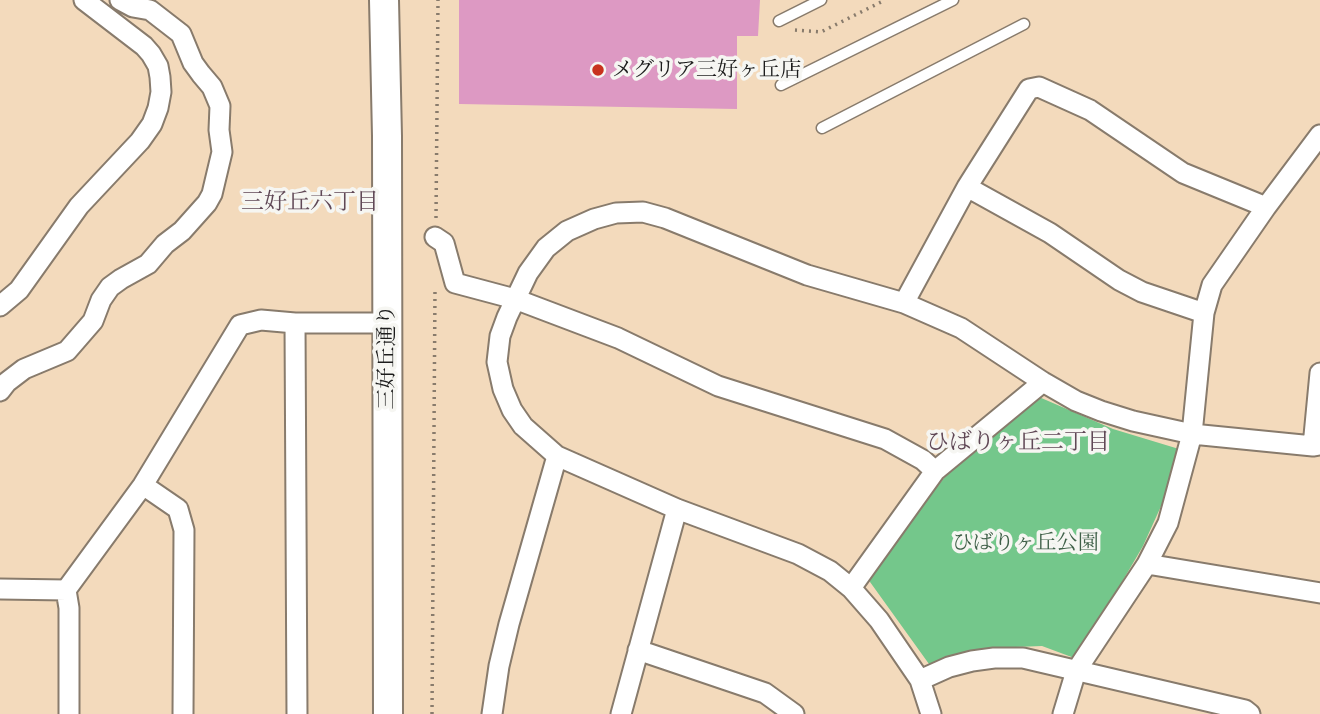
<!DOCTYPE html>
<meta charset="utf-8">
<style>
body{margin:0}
canvas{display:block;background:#f3dabc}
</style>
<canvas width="1320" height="714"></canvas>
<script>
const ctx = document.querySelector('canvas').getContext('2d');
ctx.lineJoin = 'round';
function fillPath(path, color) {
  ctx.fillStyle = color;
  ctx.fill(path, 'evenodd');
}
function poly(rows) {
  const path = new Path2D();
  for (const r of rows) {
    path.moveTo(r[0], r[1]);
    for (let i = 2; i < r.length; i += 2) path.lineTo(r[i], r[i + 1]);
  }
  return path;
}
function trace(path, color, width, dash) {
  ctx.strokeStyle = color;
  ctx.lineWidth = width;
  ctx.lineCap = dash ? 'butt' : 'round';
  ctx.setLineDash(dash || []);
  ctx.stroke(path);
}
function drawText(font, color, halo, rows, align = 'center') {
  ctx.font = font + ' "Old Standard TT","Noto Serif JP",serif';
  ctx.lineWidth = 7;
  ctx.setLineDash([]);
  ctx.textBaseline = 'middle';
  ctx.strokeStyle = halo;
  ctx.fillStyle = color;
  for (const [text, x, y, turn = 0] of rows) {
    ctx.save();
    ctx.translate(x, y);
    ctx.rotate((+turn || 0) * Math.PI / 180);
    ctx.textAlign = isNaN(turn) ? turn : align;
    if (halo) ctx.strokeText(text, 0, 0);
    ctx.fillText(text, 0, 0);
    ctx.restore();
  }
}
fillPath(poly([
 [1039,397,1113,429,1179,449,1162,504,1143,546,1077,659,1042,646,989,648,929,664,865,575,949,472]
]), '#74c78b');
fillPath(poly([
 [459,0,760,0,758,36,737,36,737,109,459,104]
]), '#dd99c3');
const lane = poly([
 [779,21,821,0],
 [781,85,953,0],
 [822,128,1024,24]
]);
const street = poly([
 [967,187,1050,233,1119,280,1142,292,1204,313],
 [435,237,444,243,455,283,515,299,618,338,718,386,885,439,923,460,935,471],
 [904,303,967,187,1029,89,1039,87,1090,110,1183,173,1266,207],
 [0,306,19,290,79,206,140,141,152,124,158,108,161,92,160,77,158,66,151,54,144,46,84,0],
 [295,323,297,714],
 [0,391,7,382,24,369,67,351,93,321,101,300,110,287,121,279,148,264,165,244,182,231,207,203,212,194,222,152,219,130,220,106,212,87,201,74,193,63,181,34,150,10,133,7,120,0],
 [1313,446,1320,373],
 [143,485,178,509,184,530,183,714],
 [1147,564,1320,593],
 [851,588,935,471,1043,382],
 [0,589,66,590,143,485,240,325,261,320,295,323,387,323],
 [66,590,69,608,69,714],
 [638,650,765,693,794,714],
 [920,680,949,667,972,661,994,658,1023,658,1245,710,1250,714],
 [492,714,499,666,509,624,557,456],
 [621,714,677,509],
 [931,714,920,680,879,620,851,588,830,571,798,554,677,509,557,456,523,426,512,410,503,389,497,362,500,336,507,317,528,273,546,248,567,231,594,219,616,213,643,212,665,218,807,275,904,303,961,328,1043,382,1076,401,1101,411,1133,421,1192,434,1313,446,1320,445],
 [1063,714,1076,671,1147,564,1168,523,1192,434,1204,313,1212,285,1266,207,1320,135]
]);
const secondary = poly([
 [384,0,387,136,388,714]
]);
trace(lane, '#887b6c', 13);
trace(street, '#887b6c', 23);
trace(secondary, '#887b6c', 32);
trace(poly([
 [795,30,821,32,885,0],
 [436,218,438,0],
 [432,714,435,289]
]), '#887b6c', 3.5, [2, 5]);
trace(lane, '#fff', 10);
trace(street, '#fff', 19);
trace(secondary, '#fff', 28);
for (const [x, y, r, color] of [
 [598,70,7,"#c8321e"]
]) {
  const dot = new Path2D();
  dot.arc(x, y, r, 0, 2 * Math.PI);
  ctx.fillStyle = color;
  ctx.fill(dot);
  trace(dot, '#f6f6f2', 2.5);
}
drawText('21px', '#1c1c1c', '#f6f6f2', [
 ["メグリア三好ヶ丘店",612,70]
], 'left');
drawText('21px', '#1c1c1c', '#f6f6f2', [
 ["三好丘通り",387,357,-90]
]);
drawText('21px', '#3f6048', '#f6f6f2', [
 ["ひばりヶ丘公園",1025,543]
]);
drawText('23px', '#604856', '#f6f6f2', [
 ["三好丘六丁目",310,203],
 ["ひばりヶ丘二丁目",1018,443]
]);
</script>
